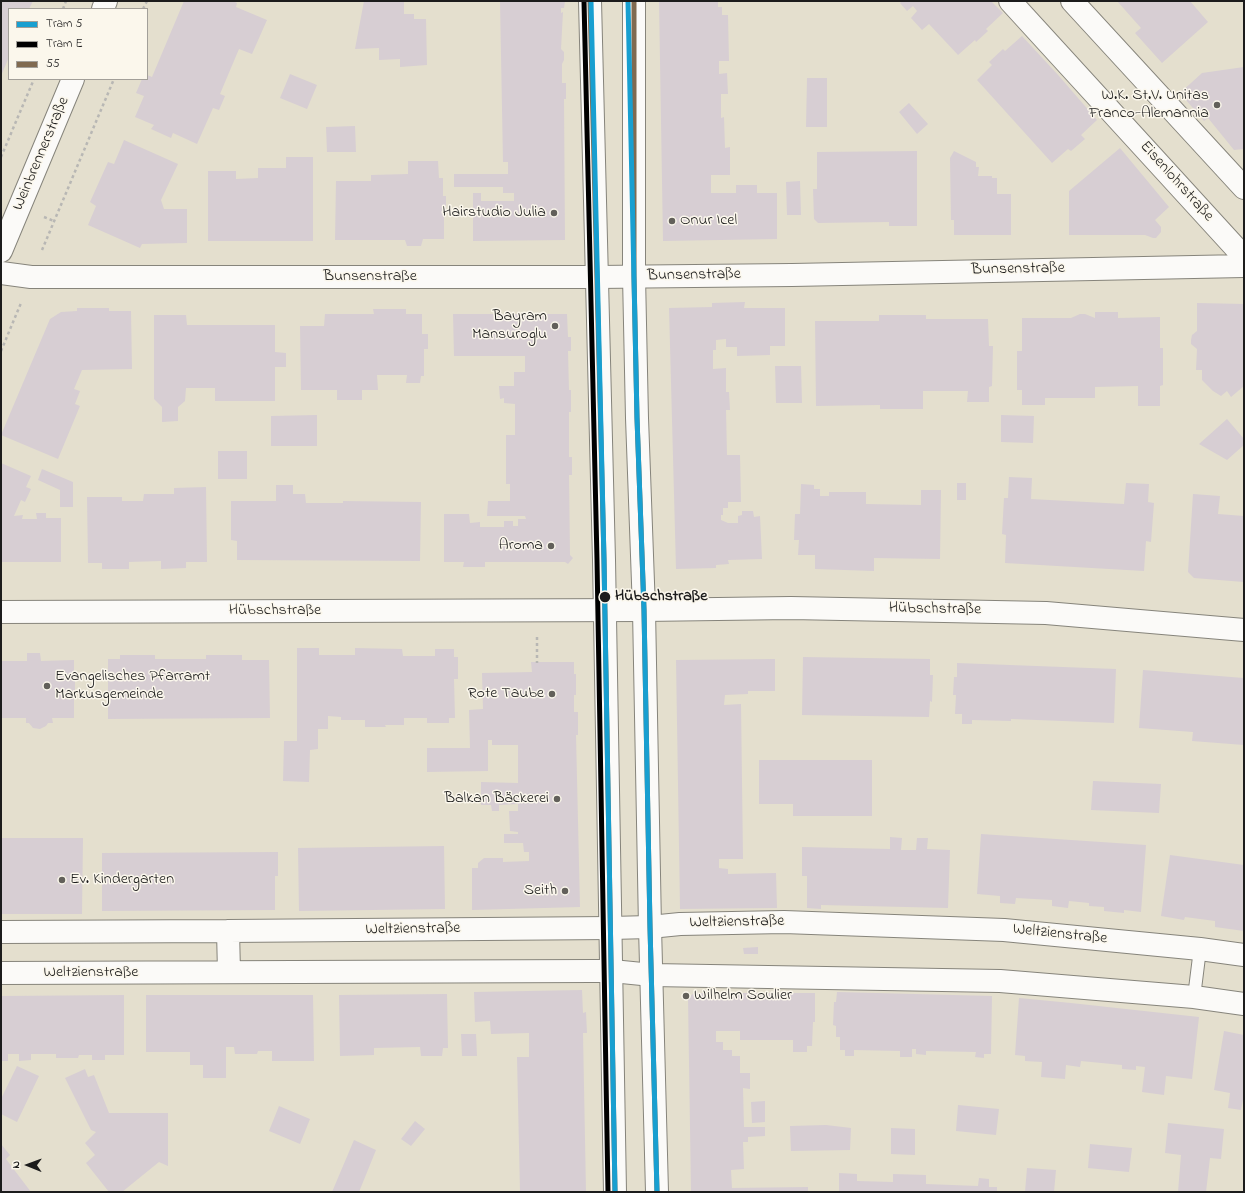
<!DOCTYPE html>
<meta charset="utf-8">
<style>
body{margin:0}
#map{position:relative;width:1245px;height:1193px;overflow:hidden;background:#e4dfce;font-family:"Indie Flower",sans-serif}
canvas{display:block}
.frame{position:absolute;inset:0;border:2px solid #1c1c1c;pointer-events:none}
.legend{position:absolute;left:8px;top:8px;width:140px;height:72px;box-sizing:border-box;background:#fbf7ec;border:1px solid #a29f99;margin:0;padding:5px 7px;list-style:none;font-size:12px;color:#1c1c1c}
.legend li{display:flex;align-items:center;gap:8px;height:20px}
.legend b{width:20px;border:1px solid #a29f99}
.north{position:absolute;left:8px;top:1145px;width:40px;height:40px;-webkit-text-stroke:3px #fbf7ec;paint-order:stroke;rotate:271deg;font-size:11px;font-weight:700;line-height:16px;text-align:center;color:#1c1c1c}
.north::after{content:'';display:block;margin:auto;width:14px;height:18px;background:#1c1c1c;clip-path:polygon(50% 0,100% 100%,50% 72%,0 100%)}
</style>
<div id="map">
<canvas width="1245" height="1193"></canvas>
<div class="frame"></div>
<ul class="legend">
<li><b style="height:5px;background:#189fd0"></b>Tram 5</li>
<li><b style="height:5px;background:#000"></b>Tram E</li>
<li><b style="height:5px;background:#806a50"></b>55</li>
</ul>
<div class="north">N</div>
</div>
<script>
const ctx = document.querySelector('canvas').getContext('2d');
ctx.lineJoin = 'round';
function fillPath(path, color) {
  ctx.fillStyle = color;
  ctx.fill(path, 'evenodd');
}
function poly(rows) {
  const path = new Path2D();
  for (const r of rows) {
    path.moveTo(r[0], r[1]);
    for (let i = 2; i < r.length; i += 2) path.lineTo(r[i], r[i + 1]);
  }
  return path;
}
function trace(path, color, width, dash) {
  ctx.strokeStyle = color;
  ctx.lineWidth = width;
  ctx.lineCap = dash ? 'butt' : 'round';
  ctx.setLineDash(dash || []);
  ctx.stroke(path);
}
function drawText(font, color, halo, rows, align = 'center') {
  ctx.font = font + ' "Indie Flower",sans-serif';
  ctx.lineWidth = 3;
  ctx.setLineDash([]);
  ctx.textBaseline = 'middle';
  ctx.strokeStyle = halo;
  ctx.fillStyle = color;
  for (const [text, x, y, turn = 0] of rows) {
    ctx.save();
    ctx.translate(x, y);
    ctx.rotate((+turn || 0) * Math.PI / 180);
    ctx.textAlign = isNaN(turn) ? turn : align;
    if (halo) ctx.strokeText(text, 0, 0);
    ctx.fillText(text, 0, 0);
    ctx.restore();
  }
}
fillPath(poly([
 [1,1,33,1,29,9,9,9,9,57,1,76],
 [184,1,233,1,237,3,236,7,267,20,252,54,239,49,220,94,225,96,219,110,213,108,197,144,173,133,171,138,151,129,154,125,135,117,144,96,136,93,142,79,147,79,147,75,152,77],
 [364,1,404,1,404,14,414,14,414,19,426,19,427,65,400,67,400,59,379,60,379,48,355,49],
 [500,1,565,1,564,8,561,8,561,13,563,12,561,49,564,52,564,60,562,64,562,83,566,83,566,99,564,99,565,240,473,241,473,193,481,193,481,201,514,201,514,193,503,193,503,187,454,187,454,174,508,174,508,162,503,162],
 [659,1,718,1,718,7,722,7,722,15,728,15,729,61,719,61,719,74,727,73,728,94,721,94,721,118,724,117,725,148,730,147,730,175,711,175,711,193,736,193,736,185,757,185,757,193,777,193,777,239,663,241],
 [902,1,991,1,1003,13,986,29,988,31,976,42,975,40,958,55,929,24,922,30,911,18,917,11,913,6,907,11,900,3],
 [1117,1,1190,1,1208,22,1162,63,1135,33,1141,28],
 [1022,36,1059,76,1097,120,1081,135,1085,139,1071,151,1068,149,1052,163,977,80,992,65,989,62,1003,49,1005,51],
 [1244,67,1244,149,1234,150,1208,118,1204,121,1180,93,1202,73],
 [290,74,317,85,307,109,280,98],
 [807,78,827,78,827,127,806,127],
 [909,103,928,124,917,134,899,112],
 [355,126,356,152,327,152,326,127],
 [124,140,178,164,161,200,164,209,187,209,187,243,142,244,140,248,88,225,96,206,90,202,108,162,114,164],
 [1120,148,1169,207,1155,220,1161,227,1161,232,1156,238,1153,238,1145,235,1069,235,1069,191],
 [917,151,917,226,889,226,889,222,818,223,814,219,813,189,817,189,817,152],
 [954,151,976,162,976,167,979,167,978,176,992,176,992,178,997,178,997,194,1011,194,1011,235,954,235,954,220,951,220,950,158],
 [286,157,313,157,313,241,208,241,208,171,236,171,236,179,258,178,258,168,286,168],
 [408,161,438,161,439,178,443,178,443,196,446,196,446,217,444,217,444,239,423,239,421,246,407,246,405,240,335,240,336,181,371,181,371,175,408,174],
 [800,181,801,215,787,215,786,182],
 [745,302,744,308,785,308,785,346,770,346,770,355,737,356,737,347,726,347,726,339,716,340,716,350,713,350,713,369,726,368,726,392,729,392,730,410,726,410,727,455,740,455,741,502,728,502,728,508,723,508,723,515,721,515,721,520,728,523,738,523,738,516,742,515,742,511,753,511,754,517,760,516,762,559,728,560,729,564,716,565,716,568,676,569,669,308,712,307,712,303],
 [1197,303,1244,304,1244,386,1231,397,1227,391,1221,396,1213,391,1202,380,1202,370,1196,370,1197,349,1191,344,1191,340,1192,335,1197,331],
 [77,308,109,308,109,311,131,311,132,369,82,370,74,389,80,391,75,404,80,406,58,459,1,435,50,319,61,312,77,311],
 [373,309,406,309,406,314,422,314,422,334,428,334,428,349,424,349,424,376,421,376,420,383,406,383,407,375,377,375,378,390,362,390,362,400,337,400,337,390,301,390,300,326,324,326,325,314,374,314],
 [1095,312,1118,312,1118,318,1160,317,1160,348,1163,348,1163,385,1160,386,1160,406,1138,406,1138,386,1095,387,1095,398,1045,398,1045,405,1022,405,1022,390,1017,390,1017,351,1022,351,1022,318,1071,318,1080,314,1085,314,1095,318],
 [453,314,567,314,568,337,571,337,571,351,568,351,569,390,571,390,571,412,569,412,569,457,572,457,572,475,569,475,570,555,573,558,568,564,565,562,485,562,485,567,463,567,464,562,444,562,444,514,469,514,470,523,480,522,480,527,504,527,504,521,513,521,513,526,518,526,518,519,526,519,525,516,487,516,488,501,510,501,510,484,506,484,506,435,515,435,515,404,504,403,504,398,500,399,499,386,514,386,514,372,525,372,525,356,454,356],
 [154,315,186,315,187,325,275,325,275,352,286,353,286,367,275,367,275,401,215,401,215,388,186,388,185,401,178,407,178,421,162,422,162,407,154,399],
 [879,315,926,315,926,319,988,319,989,346,993,346,992,386,989,387,989,402,967,402,968,391,923,391,923,409,880,409,880,405,816,406,815,321,879,321],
 [775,366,801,366,802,403,776,403],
 [317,415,317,446,271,446,271,416],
 [1001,415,1034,416,1033,443,1001,442],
 [1227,419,1244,439,1244,445,1227,460,1199,444],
 [218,451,247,451,247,479,218,479],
 [1,463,31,476,26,487,31,489,25,502,21,500,14,516,23,515,22,519,37,519,36,513,46,513,46,518,61,518,61,562,1,562],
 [42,469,73,482,73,507,60,507,60,490,38,480],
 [1009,477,1032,478,1031,499,1124,504,1126,483,1149,484,1148,502,1154,503,1151,542,1146,541,1144,571,1005,563,1006,535,1002,534,1004,498,1008,498],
 [957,483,966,483,966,500,957,500],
 [801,484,814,485,814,489,820,489,820,496,829,496,829,492,866,492,866,504,921,505,921,490,941,490,940,559,874,558,874,571,815,569,815,555,798,555,799,540,794,540,795,514,800,514],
 [276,485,293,485,293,494,305,494,306,503,343,503,343,501,421,502,420,561,237,560,237,541,231,540,231,501,276,501],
 [206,487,207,562,186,562,186,568,161,569,161,561,129,562,129,569,102,569,102,563,88,563,87,497,122,497,122,501,143,501,144,494,174,494,174,488],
 [1193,494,1220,496,1218,514,1244,516,1244,582,1194,578,1188,572],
 [297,648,319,648,319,655,355,655,355,648,402,649,403,656,435,656,435,649,454,649,454,657,458,657,458,679,454,679,455,718,449,718,449,723,427,723,427,718,404,718,404,725,385,725,386,727,365,727,365,720,341,720,341,717,328,716,328,729,318,729,318,749,310,750,309,782,283,781,284,741,297,741],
 [27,653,40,653,41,661,74,660,74,678,75,678,75,695,74,695,74,718,52,718,53,723,48,723,46,726,40,729,33,728,29,723,26,723,26,718,2,718,1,661,27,661],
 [120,655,155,655,155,659,206,659,206,655,242,655,242,660,269,660,270,718,108,719,108,659,120,659],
 [803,657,930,659,930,675,933,675,932,702,930,701,929,717,802,715],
 [775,659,775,691,748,691,748,694,725,695,724,705,741,704,743,859,719,859,719,868,728,869,728,874,776,873,777,908,680,909,676,660],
 [531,662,574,662,574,674,576,674,576,695,574,695,574,712,578,712,578,735,576,735,580,907,472,910,472,868,478,868,478,863,484,858,503,858,503,862,529,861,529,852,524,852,523,843,504,843,504,834,518,834,518,832,510,831,509,811,518,811,518,804,499,805,499,811,492,811,491,805,481,805,481,782,518,783,518,745,492,745,492,740,488,740,488,771,427,772,427,748,470,748,469,710,483,709,482,673,532,672],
 [957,663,1116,669,1114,723,1011,719,1011,721,972,720,972,724,962,724,962,714,955,714,956,695,953,695,954,677,957,677],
 [1143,670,1244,678,1244,745,1192,741,1193,732,1139,728],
 [759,760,872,760,872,816,793,816,793,804,759,804],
 [1093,781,1161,784,1159,813,1091,810],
 [981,834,1146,845,1141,912,1124,910,1124,913,1104,911,1104,907,1089,906,1089,903,1069,901,1068,908,1052,906,1052,900,1016,898,1015,904,1000,903,1000,896,977,894],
 [890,837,902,838,901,850,916,850,917,838,928,838,927,849,950,850,948,908,821,905,821,909,807,908,807,876,802,876,802,847,890,849],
 [1,838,83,838,82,914,1,914],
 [444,846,445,909,299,911,298,848],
 [278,852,278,876,275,876,275,910,102,911,102,853],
 [1170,855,1244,865,1244,931,1215,927,1215,921,1185,917,1184,920,1161,916],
 [758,947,758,954,744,954,743,948],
 [582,990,583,1013,586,1012,587,1033,583,1033,586,1192,520,1192,517,1057,529,1057,529,1033,491,1034,490,1021,475,1022,474,992],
 [837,992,992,996,991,1054,984,1054,984,1058,975,1057,976,1052,926,1051,926,1055,916,1054,916,1049,912,1049,912,1057,900,1057,900,1051,854,1050,854,1056,845,1056,845,1050,840,1050,840,1037,836,1037,836,1026,833,1025,834,1002,836,1002],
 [694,993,815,993,815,1022,813,1022,812,1046,807,1046,807,1052,793,1052,793,1040,740,1040,740,1031,716,1031,716,1042,723,1042,723,1050,732,1050,732,1056,740,1056,740,1073,750,1073,750,1089,743,1088,744,1127,765,1127,765,1136,748,1137,748,1142,743,1142,744,1169,731,1170,732,1188,808,1187,808,1192,691,1192,688,998],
 [447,994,448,1048,443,1048,442,1056,421,1056,420,1047,374,1048,374,1055,340,1056,339,995],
 [124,995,124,1055,105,1055,105,1060,92,1060,92,1055,79,1055,78,1058,56,1058,56,1054,31,1054,31,1060,19,1061,19,1054,8,1054,8,1061,1,1061,1,996],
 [146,995,313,995,314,1061,272,1061,272,1051,258,1051,257,1054,235,1054,234,1047,226,1047,226,1078,203,1078,203,1065,190,1065,190,1052,146,1052],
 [1019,998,1071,1003,1199,1017,1192,1079,1166,1076,1164,1095,1142,1092,1145,1067,1136,1066,1136,1070,1122,1069,1122,1065,1081,1061,1080,1067,1066,1065,1065,1079,1041,1077,1042,1062,1025,1061,1025,1056,1015,1055],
 [1224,1031,1244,1035,1244,1095,1241,1110,1228,1108,1230,1093,1214,1090],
 [461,1034,476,1034,477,1056,462,1056],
 [17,1066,39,1076,17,1122,1,1114,1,1099],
 [85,1069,88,1077,94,1075,109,1113,168,1113,168,1166,159,1162,122,1192,109,1192,86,1163,95,1155,85,1143,96,1132,91,1130,65,1078],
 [765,1101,765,1122,752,1123,751,1102],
 [958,1105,999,1109,996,1135,956,1131],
 [279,1106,310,1119,300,1144,269,1131],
 [415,1121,425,1129,411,1146,401,1139],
 [1168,1123,1224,1129,1221,1159,1210,1158,1206,1192,1178,1192,1181,1155,1165,1153],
 [826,1125,851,1128,850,1150,791,1151,790,1126],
 [891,1128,915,1129,915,1155,891,1154],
 [354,1140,376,1150,359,1192,332,1192],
 [1,1144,10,1155,6,1159,31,1192,1,1192],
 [1090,1144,1132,1148,1129,1172,1088,1168],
 [1027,1168,1056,1170,1054,1192,1025,1192],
 [839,1173,857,1174,857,1181,893,1182,893,1174,926,1175,926,1184,978,1186,979,1178,989,1179,989,1187,997,1187,997,1192,839,1192]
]), '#d7ced3');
const lane = poly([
 [1194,997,1200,949]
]);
const street = poly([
 [1010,1,1244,257],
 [1072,1,1244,188],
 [1,273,31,277,597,277,792,275,1244,266],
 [1,612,644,610,791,608,1046,613,1244,630],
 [228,931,229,972],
 [1,932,228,931,611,928,650,927,680,924,784,922,1004,930,1200,949,1244,955],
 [1,973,592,971,612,971,652,975,1000,981,1194,997,1244,1004]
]);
const secondary = poly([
 [103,9,106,1],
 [1,251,73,79]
]);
const primary = poly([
 [590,1,604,560,615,1192],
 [634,1,634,276,637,418,644,610,650,927,657,1192]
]);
trace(lane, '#86847b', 14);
trace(street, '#86847b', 24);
trace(secondary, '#86847b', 24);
trace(primary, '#86847b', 24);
trace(poly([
 [63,9,66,1],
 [143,9,147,1],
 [1,157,34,79],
 [44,217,54,221],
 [42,250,114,79],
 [1,351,21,303],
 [537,637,537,663]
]), '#b8b7b4', 2.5, [3, 3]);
trace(lane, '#fbfaf8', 12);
trace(street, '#fbfaf8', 22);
trace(secondary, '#fbfaf8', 22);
trace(primary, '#fbfaf8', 22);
trace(poly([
 [590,1,604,560,615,1192],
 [634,1,634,276,637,418,644,610,650,927,657,1192]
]), '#806a50', 5);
trace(poly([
 [591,1,604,560,615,1192],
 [628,1,637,418,644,610,650,927,657,1192]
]), '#189fd0', 5);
trace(poly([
 [584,1,597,560,608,1192]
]), '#000', 5);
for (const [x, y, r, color] of [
 [1217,105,4,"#62605a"],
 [554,213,4,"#62605a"],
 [672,221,4,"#62605a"],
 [555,326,4,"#62605a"],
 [551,546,4,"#62605a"],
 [605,597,6,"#1c1c1c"],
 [47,686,4,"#62605a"],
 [552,694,4,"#62605a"],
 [557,799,4,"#62605a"],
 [62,880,4,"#62605a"],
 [565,891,4,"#62605a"],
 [686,996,4,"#62605a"]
]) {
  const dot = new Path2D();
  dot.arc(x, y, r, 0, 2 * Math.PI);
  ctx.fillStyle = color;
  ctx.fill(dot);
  trace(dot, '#fbf7ec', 1.5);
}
drawText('16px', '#1c1c1c', '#fbf7ec', [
 ["W.K. St.V. Unitas",1209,96],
 ["Franco-Alemannia",1209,114],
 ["Hairstudio Julia",546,213],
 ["Onur Icel",680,221,"left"],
 ["Bayram",547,317],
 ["Mansuroglu",547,335],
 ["Aroma",543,546],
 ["Evangelisches Pfarramt",55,677,"left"],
 ["Markusgemeinde",55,695,"left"],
 ["Rote Taube",544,694],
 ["Balkan Bäckerei",549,799],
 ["Ev. Kindergarten",70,880,"left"],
 ["Seith",557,891],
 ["Wilhelm Soulier",694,996,"left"]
], 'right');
drawText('16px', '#1c1c1c', '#fbf7ec', [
 ["Weinbrennerstraße",42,154,-67],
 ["Eisenlohrstraße",1176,182,48],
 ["Bunsenstraße",1018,270,-1],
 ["Bunsenstraße",694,276,-1],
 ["Bunsenstraße",370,277],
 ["Hübschstraße",935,610,1],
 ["Hübschstraße",275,611],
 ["Weltzienstraße",737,923,-1],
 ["Weltzienstraße",413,930,-1],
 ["Weltzienstraße",1060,935,6],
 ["Weltzienstraße",91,973]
]);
drawText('bold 16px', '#1c1c1c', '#fbf7ec', [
 ["Hübschstraße",615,597]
], 'left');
</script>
